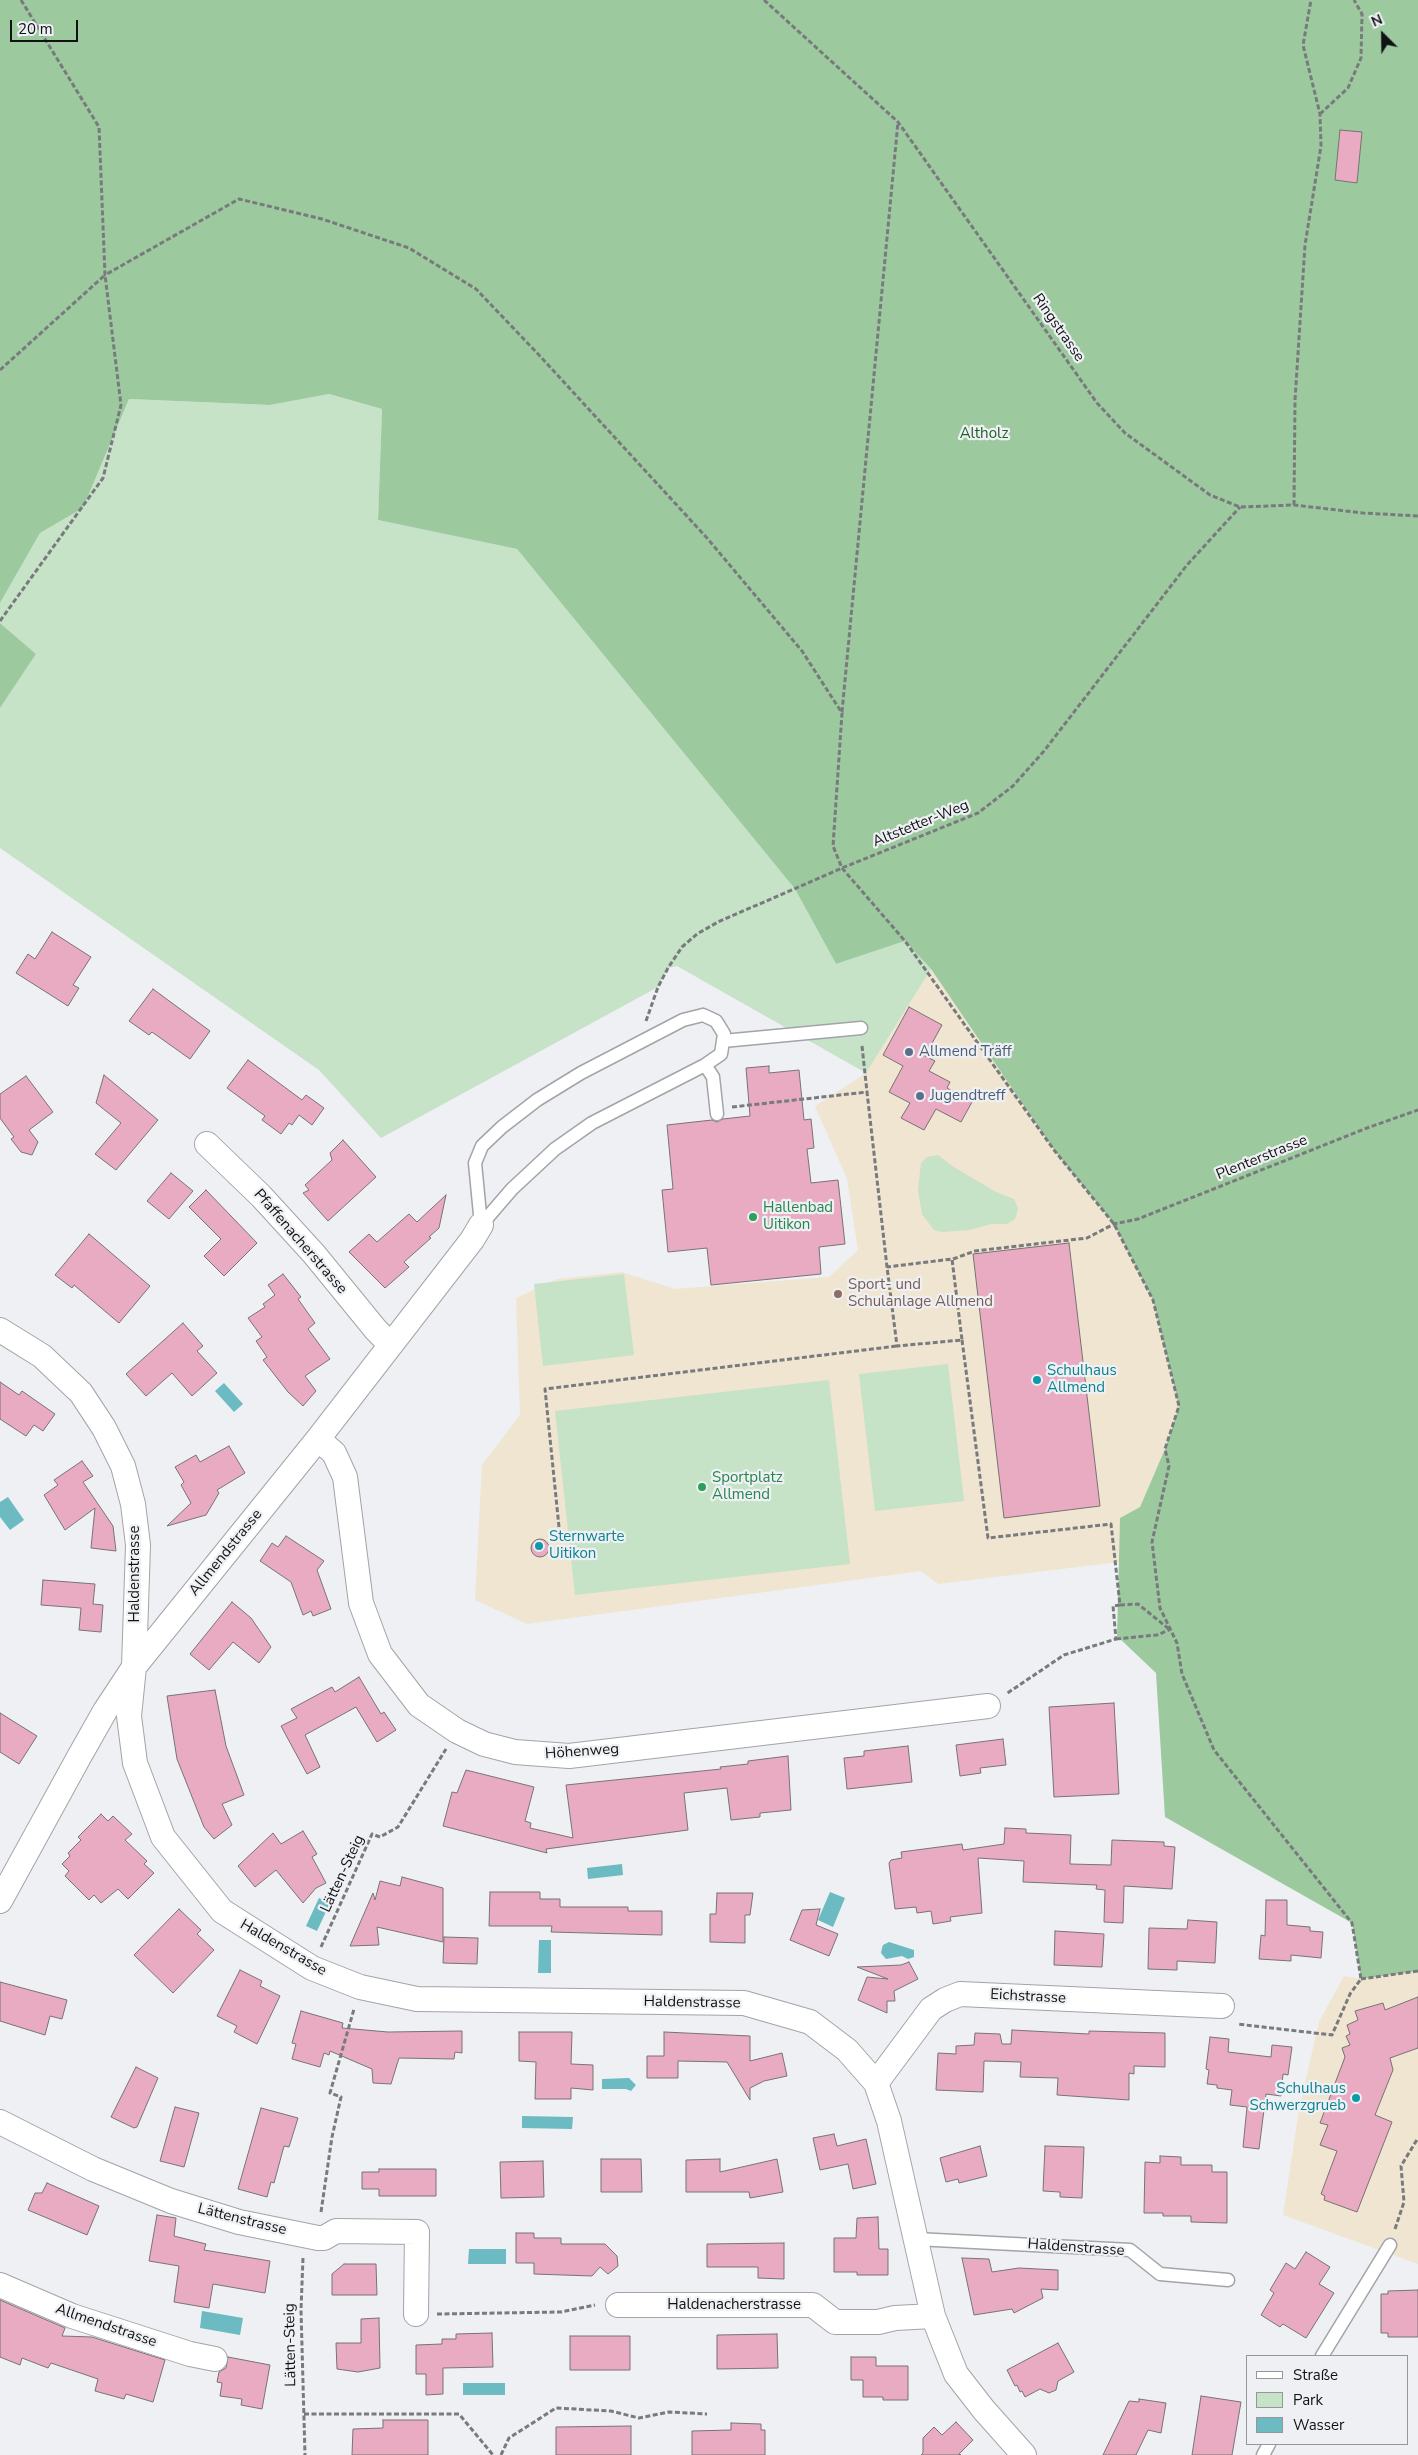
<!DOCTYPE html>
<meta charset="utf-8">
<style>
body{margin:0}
#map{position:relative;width:1418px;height:2455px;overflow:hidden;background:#eef0f4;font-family:"Nunito Sans",sans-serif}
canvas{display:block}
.legend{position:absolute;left:1246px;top:2355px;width:162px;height:90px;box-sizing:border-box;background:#eef0f4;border:1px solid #96979a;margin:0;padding:6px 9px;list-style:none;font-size:15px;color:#111213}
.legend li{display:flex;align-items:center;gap:10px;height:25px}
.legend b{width:25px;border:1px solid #96979a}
.north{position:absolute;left:1358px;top:10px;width:50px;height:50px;-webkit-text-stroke:4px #eef0f4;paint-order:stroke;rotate:337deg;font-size:14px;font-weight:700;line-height:20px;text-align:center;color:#111213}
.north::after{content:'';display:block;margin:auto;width:18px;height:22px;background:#111213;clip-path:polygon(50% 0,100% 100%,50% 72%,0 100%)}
.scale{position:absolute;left:10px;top:20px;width:68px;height:22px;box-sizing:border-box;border:2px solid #111213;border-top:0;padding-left:6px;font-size:15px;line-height:18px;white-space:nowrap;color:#111213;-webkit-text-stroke:4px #eef0f4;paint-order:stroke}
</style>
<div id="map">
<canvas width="1418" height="2455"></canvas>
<ul class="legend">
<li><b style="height:6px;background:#fff"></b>Straße</li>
<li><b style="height:14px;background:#c6e2c7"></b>Park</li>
<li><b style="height:14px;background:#6cbac2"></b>Wasser</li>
</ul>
<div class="north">N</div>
<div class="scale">20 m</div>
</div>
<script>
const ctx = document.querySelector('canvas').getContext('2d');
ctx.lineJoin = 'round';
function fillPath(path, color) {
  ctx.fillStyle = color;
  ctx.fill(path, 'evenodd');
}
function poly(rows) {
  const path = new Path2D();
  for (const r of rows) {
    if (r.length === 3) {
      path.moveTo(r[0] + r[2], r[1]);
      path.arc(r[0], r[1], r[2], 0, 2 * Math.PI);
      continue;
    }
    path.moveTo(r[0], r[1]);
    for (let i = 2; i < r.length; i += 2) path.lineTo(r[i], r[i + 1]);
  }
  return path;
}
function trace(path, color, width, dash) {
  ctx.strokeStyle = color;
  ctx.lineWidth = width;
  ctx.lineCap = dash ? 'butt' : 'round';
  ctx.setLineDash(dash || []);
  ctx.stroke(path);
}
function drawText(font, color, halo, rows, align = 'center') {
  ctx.font = font + ' "Nunito Sans",sans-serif';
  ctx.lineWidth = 4.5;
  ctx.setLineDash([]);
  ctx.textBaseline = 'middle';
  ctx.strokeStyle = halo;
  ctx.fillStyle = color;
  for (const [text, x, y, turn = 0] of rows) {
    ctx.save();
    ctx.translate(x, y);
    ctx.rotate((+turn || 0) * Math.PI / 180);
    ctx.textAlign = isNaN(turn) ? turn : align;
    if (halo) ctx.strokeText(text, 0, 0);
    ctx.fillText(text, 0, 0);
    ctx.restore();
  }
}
fillPath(poly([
 [931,969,1054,1150,1114,1224,1153,1300,1179,1406,1165,1449,1140,1507,1120,1518,1119,1562,938,1584,921,1571,527,1624,475,1600,482,1465,520,1415,516,1298,557,1279,622,1272,675,1289,829,1277,858,1250,847,1179,815,1106,866,1073],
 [1418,1971,1418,2264,1283,2215,1299,2109,1319,2022,1344,1976,1361,1979]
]), '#efe5d0');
fillPath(poly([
 [329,394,382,409,378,520,517,549,795,889,836,964,905,941,931,969,866,1073,677,966,668,968,658,987,381,1138,319,1070,0,848,0,708,36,654,0,623,0,603,40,533,83,508,129,399,270,405],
 [938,1155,952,1166,996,1192,1014,1199,1018,1209,1015,1219,1007,1224,991,1224,969,1230,942,1232,934,1230,922,1214,918,1190,921,1163,927,1157],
 [624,1274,634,1355,543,1366,534,1284],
 [948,1364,964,1501,875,1511,859,1374],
 [829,1380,850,1564,575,1595,555,1411]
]), '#c6e2c7');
fillPath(poly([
 [0,0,1418,0,1418,1971,1361,1979,1352,1923,1165,1817,1156,1673,1117,1636,1120,1518,1140,1507,1165,1449,1179,1406,1153,1300,1114,1224,1054,1150,931,969,905,941,836,964,795,889,517,549,378,520,382,409,329,394,270,405,129,399,83,508,40,533,0,603],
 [0,623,36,654,0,708]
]), '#9cca9e');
fillPath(poly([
 [224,1383,243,1404,234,1412,215,1391],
 [8,1497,24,1520,10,1530,0,1517,0,1502],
 [622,1864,623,1875,588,1879,587,1868],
 [830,1892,845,1898,833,1927,818,1920],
 [319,1898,330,1903,317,1931,306,1926],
 [539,1940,551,1940,551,1973,538,1973],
 [889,1942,914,1950,914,1957,908,1959,902,1956,886,1959,881,1953,882,1948,883,1945],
 [629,2078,636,2085,631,2091,626,2089,602,2089,602,2079],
 [522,2116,573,2117,572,2129,522,2128],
 [469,2249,506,2249,506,2264,468,2264],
 [202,2311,243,2318,240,2335,200,2328],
 [463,2383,505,2383,505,2395,463,2395]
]), '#6cbac2');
const building = poly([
 [1340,130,1362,132,1357,183,1335,180,1340,130],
 [52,932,91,957,73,985,79,988,68,1006,16,973,28,954,35,959,52,932],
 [153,989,210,1031,190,1059,152,1032,149,1035,129,1021,153,989],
 [909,1007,942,1025,925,1056,935,1061,929,1071,950,1082,947,1088,972,1102,961,1122,936,1109,924,1130,901,1118,910,1103,889,1092,903,1066,883,1055,909,1007],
 [248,1060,302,1100,306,1095,324,1108,312,1125,299,1115,292,1125,289,1123,281,1134,262,1120,265,1116,227,1088,248,1060],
 [769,1066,769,1073,799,1070,804,1120,811,1119,814,1148,807,1149,811,1183,838,1180,845,1244,819,1247,821,1274,711,1285,707,1248,668,1252,662,1190,673,1189,667,1125,712,1120,717,1122,723,1119,750,1116,746,1068,769,1066],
 [104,1075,158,1120,116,1170,95,1154,121,1123,96,1103,104,1075],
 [26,1076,53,1112,29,1130,38,1142,32,1155,21,1152,11,1139,14,1137,0,1118,0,1094,26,1076],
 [343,1140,376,1177,328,1221,303,1193,309,1190,305,1185,332,1160,330,1153,343,1140],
 [171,1173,193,1191,169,1219,147,1201,171,1173],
 [206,1190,257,1243,224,1276,204,1256,221,1239,189,1207,206,1190],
 [446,1195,439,1228,429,1237,431,1238,404,1262,409,1267,385,1288,349,1252,369,1234,377,1242,409,1214,417,1222,446,1195],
 [89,1234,150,1286,119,1323,74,1285,72,1288,55,1275,89,1234],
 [1069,1243,1100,1506,1004,1518,973,1254,1069,1243],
 [283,1274,301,1297,298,1299,315,1323,308,1329,330,1359,305,1376,316,1391,303,1406,288,1392,263,1360,267,1357,256,1341,262,1337,248,1318,265,1307,263,1304,275,1295,268,1285,283,1274],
 [183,1323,203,1346,197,1351,217,1373,192,1396,172,1373,146,1396,126,1374,183,1323],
 [0,1382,19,1395,22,1391,55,1414,43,1431,34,1425,26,1436,0,1419,0,1382],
 [229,1446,245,1473,217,1490,219,1493,206,1515,167,1526,191,1503,181,1485,184,1482,175,1467,196,1455,200,1462,229,1446],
 [82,1461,93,1476,83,1482,113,1526,116,1551,91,1548,95,1508,65,1530,44,1495,58,1485,54,1480,82,1461],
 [286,1536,324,1561,317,1570,331,1609,313,1616,311,1611,303,1615,291,1582,260,1561,272,1543,278,1547,286,1536],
 [540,1548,9],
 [43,1580,95,1584,93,1604,103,1605,101,1632,79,1630,81,1608,41,1605,43,1580],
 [232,1602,251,1618,271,1647,259,1663,233,1642,209,1670,190,1654,232,1602],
 [359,1677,381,1714,384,1712,396,1730,377,1742,356,1707,305,1735,320,1767,307,1774,281,1726,297,1718,291,1709,332,1687,335,1692,359,1677],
 [215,1690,226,1746,244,1795,222,1804,232,1825,214,1839,204,1827,177,1759,167,1696,215,1690],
 [1114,1703,1119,1794,1054,1797,1049,1707,1114,1703],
 [0,1713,37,1736,19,1764,0,1752,0,1713],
 [1003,1739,1006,1765,980,1768,981,1773,960,1776,956,1745,1003,1739],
 [908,1746,912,1782,847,1789,844,1758,864,1756,864,1751,908,1746],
 [788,1756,791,1810,760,1813,760,1817,731,1820,727,1788,684,1793,688,1830,546,1849,547,1853,443,1826,452,1792,457,1793,466,1770,534,1787,525,1821,531,1823,530,1828,573,1838,566,1785,721,1769,720,1767,748,1764,748,1761,788,1756],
 [101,1814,108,1821,113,1816,132,1834,125,1840,147,1861,144,1864,154,1873,128,1899,118,1889,101,1903,94,1895,89,1900,65,1876,69,1871,62,1864,70,1856,68,1853,81,1840,78,1837,101,1814],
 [1005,1828,1026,1829,1026,1833,1071,1835,1070,1864,1111,1865,1112,1840,1164,1842,1164,1846,1175,1847,1172,1889,1124,1886,1123,1923,1104,1922,1105,1890,1096,1889,1097,1885,1023,1882,1024,1861,978,1858,982,1913,950,1917,951,1921,933,1924,931,1911,917,1913,916,1907,895,1909,889,1863,891,1860,902,1858,901,1852,962,1844,963,1850,1004,1844,1005,1828],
 [303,1831,317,1854,312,1857,326,1883,316,1888,303,1903,276,1870,255,1887,238,1866,273,1833,281,1844,303,1831],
 [402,1877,443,1888,443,1942,377,1927,379,1945,350,1946,373,1893,375,1900,380,1881,400,1886,402,1877],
 [490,1892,540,1892,540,1899,560,1899,560,1907,628,1907,628,1911,662,1911,662,1935,551,1932,552,1926,489,1926,490,1892],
 [717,1893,753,1893,750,1915,745,1915,745,1943,710,1942,710,1914,716,1914,717,1893],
 [1266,1900,1287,1900,1287,1925,1310,1927,1310,1931,1323,1932,1321,1958,1291,1955,1291,1961,1259,1959,1261,1935,1265,1936,1266,1900],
 [179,1909,201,1930,197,1934,214,1950,173,1993,134,1955,179,1909],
 [820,1909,816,1925,838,1934,829,1956,790,1940,802,1910,820,1909],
 [1188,1920,1217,1922,1215,1963,1177,1961,1177,1970,1148,1969,1149,1928,1187,1929,1188,1920],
 [1055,1931,1104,1934,1102,1967,1054,1965,1055,1931],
 [444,1937,478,1938,477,1964,443,1963,444,1937],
 [909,1962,918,1979,894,1991,895,2001,887,2001,887,2013,858,2000,867,1977,888,1979,857,1967,901,1965,909,1962],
 [240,1970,262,1981,260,1986,280,1996,257,2044,234,2032,237,2026,217,2016,240,1970],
 [0,1982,67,2000,62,2019,50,2016,45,2035,0,2021,0,1982],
 [1418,1997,1418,2048,1390,2058,1393,2070,1375,2115,1392,2122,1357,2212,1324,2200,1325,2196,1321,2194,1337,2151,1320,2145,1328,2125,1320,2123,1345,2057,1342,2048,1350,2045,1346,2036,1350,2034,1347,2025,1358,2020,1355,2011,1383,2003,1385,2010,1418,1997],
 [301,2011,343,2023,342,2028,388,2032,462,2031,462,2053,455,2052,454,2059,399,2058,391,2084,373,2083,372,2069,330,2051,329,2055,324,2053,320,2067,292,2059,296,2044,292,2043,301,2011],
 [1012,2030,1089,2034,1089,2031,1165,2033,1165,2067,1134,2066,1134,2074,1129,2073,1129,2100,1057,2095,1058,2078,1020,2077,1021,2062,984,2061,983,2092,936,2090,938,2053,956,2054,956,2046,974,2045,975,2033,1000,2034,1002,2044,1011,2044,1012,2030],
 [519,2032,572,2032,571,2064,593,2065,593,2090,571,2088,571,2099,535,2099,536,2062,519,2061,519,2032],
 [664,2032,750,2036,750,2061,782,2053,787,2076,764,2081,750,2088,750,2100,727,2062,678,2061,678,2078,647,2078,647,2056,664,2056,664,2032],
 [1210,2037,1229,2039,1228,2052,1271,2057,1272,2045,1292,2047,1288,2075,1283,2074,1281,2096,1266,2094,1259,2149,1243,2147,1247,2107,1230,2105,1232,2090,1217,2088,1217,2085,1207,2084,1209,2070,1206,2069,1210,2037],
 [136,2067,158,2078,137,2127,134,2128,111,2117,136,2067],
 [175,2107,199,2113,184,2167,160,2161,175,2107],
 [261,2108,298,2118,289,2147,284,2146,274,2183,271,2182,267,2197,238,2189,261,2108],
 [834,2134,837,2146,866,2139,876,2184,853,2189,848,2164,820,2170,813,2138,834,2134],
 [980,2146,987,2176,959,2183,958,2179,946,2182,940,2158,980,2146],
 [1045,2146,1084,2147,1082,2198,1060,2197,1060,2192,1043,2191,1045,2146],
 [1160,2156,1181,2157,1181,2165,1212,2165,1212,2172,1227,2172,1227,2223,1191,2222,1191,2216,1163,2216,1163,2213,1144,2213,1145,2162,1160,2163,1160,2156],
 [601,2159,641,2159,642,2192,601,2192,601,2159],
 [720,2159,720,2172,777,2159,783,2192,750,2198,749,2192,686,2192,686,2160,720,2159],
 [543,2161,544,2197,501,2198,500,2162,543,2161],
 [379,2169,436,2169,436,2196,379,2196,379,2189,362,2189,362,2172,379,2172,379,2169],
 [47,2183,99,2206,87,2235,28,2210,35,2193,42,2193,47,2183],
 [157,2215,176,2218,174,2236,206,2244,204,2250,270,2261,265,2293,213,2284,209,2308,174,2302,179,2266,149,2261,157,2215],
 [878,2217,879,2249,888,2249,888,2275,857,2275,857,2272,834,2272,834,2238,856,2238,857,2218,878,2217],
 [516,2233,534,2233,534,2238,561,2238,561,2244,605,2244,617,2256,618,2266,608,2274,600,2267,592,2276,534,2274,534,2263,516,2263,516,2233],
 [784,2243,784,2279,758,2278,758,2267,707,2267,707,2244,784,2243],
 [1306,2252,1330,2267,1319,2284,1334,2293,1306,2338,1283,2324,1280,2327,1261,2315,1274,2293,1270,2290,1286,2263,1295,2269,1306,2252],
 [962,2258,989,2259,992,2272,1019,2268,1058,2270,1058,2290,1041,2289,1043,2298,1014,2313,1012,2309,974,2315,962,2258],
 [344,2264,376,2264,377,2295,332,2295,332,2274,344,2264],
 [1418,2290,1418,2337,1388,2337,1388,2333,1381,2333,1381,2294,1388,2294,1388,2291,1418,2290],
 [0,2300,65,2328,62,2336,92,2337,165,2360,153,2402,126,2394,124,2399,95,2391,98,2379,51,2363,48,2368,22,2358,20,2365,0,2357,0,2300],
 [379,2318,380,2368,358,2372,337,2369,336,2343,361,2343,361,2319,379,2318],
 [492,2333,493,2367,443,2368,443,2394,426,2395,426,2374,416,2374,416,2345,442,2344,442,2339,456,2339,456,2334,492,2333],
 [777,2334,778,2368,717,2369,717,2335,777,2334],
 [570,2336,630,2336,630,2370,570,2370,570,2336],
 [1058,2343,1074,2372,1058,2381,1056,2390,1049,2393,1040,2389,1025,2397,1022,2391,1020,2392,1017,2385,1015,2386,1007,2370,1058,2343],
 [228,2357,270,2365,262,2409,241,2405,242,2399,220,2396,222,2383,217,2382,219,2372,226,2368,228,2357],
 [851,2357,876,2357,876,2366,908,2366,908,2400,883,2400,883,2397,863,2397,863,2380,851,2380,851,2357],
 [1201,2396,1241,2402,1232,2455,1192,2455,1201,2396],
 [1139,2399,1166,2403,1161,2433,1148,2430,1136,2455,1103,2455,1129,2401,1139,2402,1139,2399],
 [383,2420,428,2420,428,2455,352,2455,353,2429,383,2428,383,2420],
 [956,2422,973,2440,959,2454,961,2455,921,2455,923,2453,923,2438,934,2427,942,2435,956,2422],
 [731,2423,761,2424,761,2430,765,2430,765,2455,692,2455,692,2431,731,2430,731,2423],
 [631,2426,631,2455,556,2455,556,2427,631,2426]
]);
fillPath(building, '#e9abc2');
trace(building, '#777374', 1);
const lane = poly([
 [703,1015,716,1021,724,1034,721,1054,705,1065,592,1123,555,1149,512,1189,481,1225,475,1163,482,1146,502,1127,537,1100,581,1073,683,1020,703,1015],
 [723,1041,861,1028],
 [705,1065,713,1077,717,1114],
 [916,2239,1130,2250,1160,2274,1228,2280],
 [1322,2356,1390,2245],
 [1263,2455,1269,2444]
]);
const street = poly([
 [207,1144,261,1196,314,1254,376,1330,390,1344],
 [0,1330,42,1356,81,1393,104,1428,123,1466,133,1504,138,1545,134,1667,129,1716,135,1763,163,1837,222,1911,312,1968,360,1987,417,1999,744,2003,810,2022,847,2050,876,2083,889,2121,933,2316,956,2374,984,2410,1024,2455],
 [318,1439,334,1453,345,1477,361,1603,380,1654,419,1705,457,1731,484,1744,515,1752,569,1756,988,1706],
 [0,1901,79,1757,105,1711,134,1667,318,1439,472,1240,481,1225],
 [876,2083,931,2009,945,2000,960,1994,1222,2006],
 [0,2122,93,2169,171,2201,239,2222,318,2238,324,2238,336,2231,417,2232,416,2314],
 [0,2285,72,2316,190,2354,215,2359],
 [618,2305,813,2305,835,2322,878,2322,895,2318,933,2316]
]);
trace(lane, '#a2a4a8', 15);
trace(street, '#a2a4a8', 26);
trace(poly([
 [21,0,99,127,105,275,239,199,322,219,409,248,476,289,539,355,707,538,802,651,842,713,833,846,842,868,905,941,1054,1150,1114,1224,1153,1300,1179,1406,1165,1449,1169,1466,1152,1542,1160,1608,1177,1643,1182,1674,1214,1750,1352,1923,1361,1979,1350,1994,1332,2035,1237,2024],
 [764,0,898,122,1097,403,1125,433,1210,495,1240,507,1294,505,1363,513,1418,516],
 [1320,114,1348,88,1361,58,1362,14,1354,0],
 [0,370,105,275],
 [1294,505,1295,400,1305,245,1321,146,1320,114,1303,45,1311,0],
 [0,621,103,478,121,405,105,275],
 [842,712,898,122],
 [646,1021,658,987,668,968,682,947,697,934,718,922,842,868,978,813,1013,786,1044,751,1187,565,1240,507],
 [862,1046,867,1092],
 [732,1107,867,1092,887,1267,897,1346,962,1340,952,1259,887,1267],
 [953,1259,975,1251,1087,1238,1114,1224,1138,1219,1367,1128,1418,1110],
 [962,1340,988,1538,1111,1524,1120,1605,1113,1606,1116,1639,1064,1655,1006,1694],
 [559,1527,545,1389,897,1346],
 [1120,1605,1138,1604,1169,1629],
 [1116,1639,1157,1635,1169,1630],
 [321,1947,372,1834,380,1837,398,1827,446,1749],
 [1361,1979,1418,1971],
 [321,2212,332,2137,341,2097,330,2093,354,2009],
 [1395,2229,1404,2202,1401,2166,1418,2138],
 [303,2258,301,2310,305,2455],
 [437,2314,561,2312,595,2305],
 [304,2414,459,2414,493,2455],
 [501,2455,509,2438,556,2408,611,2411,639,2418,669,2412,707,2414]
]), '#797a7d', 3, [5, 2.5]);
trace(lane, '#fff', 12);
trace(street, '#fff', 24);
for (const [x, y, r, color] of [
 [909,1052,5,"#5c6f8a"],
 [920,1096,5,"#5c6f8a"],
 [753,1217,5,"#2e9e5b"],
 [838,1294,5,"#8d6e63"],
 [1037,1380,5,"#0f9aa8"],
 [702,1487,5,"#2e9e5b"],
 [539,1546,5,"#0f9aa8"],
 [1356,2098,5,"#0f9aa8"]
]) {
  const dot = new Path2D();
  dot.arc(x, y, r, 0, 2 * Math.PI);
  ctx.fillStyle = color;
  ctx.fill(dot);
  trace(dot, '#eef0f4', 2);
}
drawText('15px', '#111213', '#eef0f4', [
 ["Ringstrasse",1058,328,55],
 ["Altstetter-Weg",921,824,-22],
 ["Plenterstrasse",1262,1158,-22],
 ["Pfaffenacherstrasse",300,1242,49],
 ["Allmendstrasse",226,1553,-51],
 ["Haldenstrasse",135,1574,-90],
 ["Höhenweg",582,1752,-4],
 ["Lätten-Steig",343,1874,-65],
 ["Haldenstrasse",283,1948,30],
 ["Eichstrasse",1028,1997,3],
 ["Haldenstrasse",692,2003,1],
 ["Lättenstrasse",242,2220,14],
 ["Haldenstrasse",1076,2248,4],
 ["Haldenacherstrasse",734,2305],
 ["Allmendstrasse",106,2326,19],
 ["Lätten-Steig",291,2345,-91]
]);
drawText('15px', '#1d5e27', '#eef0f4', [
 ["Altholz",984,434]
]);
drawText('15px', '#4e5e75', '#eef0f4', [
 ["Allmend Träff",919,1052],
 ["Jugendtreff",930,1096]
], 'left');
drawText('15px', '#27864d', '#eef0f4', [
 ["Hallenbad",763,1208],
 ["Uitikon",763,1225],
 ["Sportplatz",712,1478],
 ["Allmend",712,1495]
], 'left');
drawText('15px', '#785e54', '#eef0f4', [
 ["Sport- und",848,1285],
 ["Schulanlage Allmend",848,1302]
], 'left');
drawText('15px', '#0d838f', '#eef0f4', [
 ["Schulhaus",1047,1371],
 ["Allmend",1047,1388],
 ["Sternwarte",549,1537],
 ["Uitikon",549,1554],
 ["Schulhaus",1346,2089,"right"],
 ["Schwerzgrueb",1346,2106,"right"]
], 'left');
</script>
